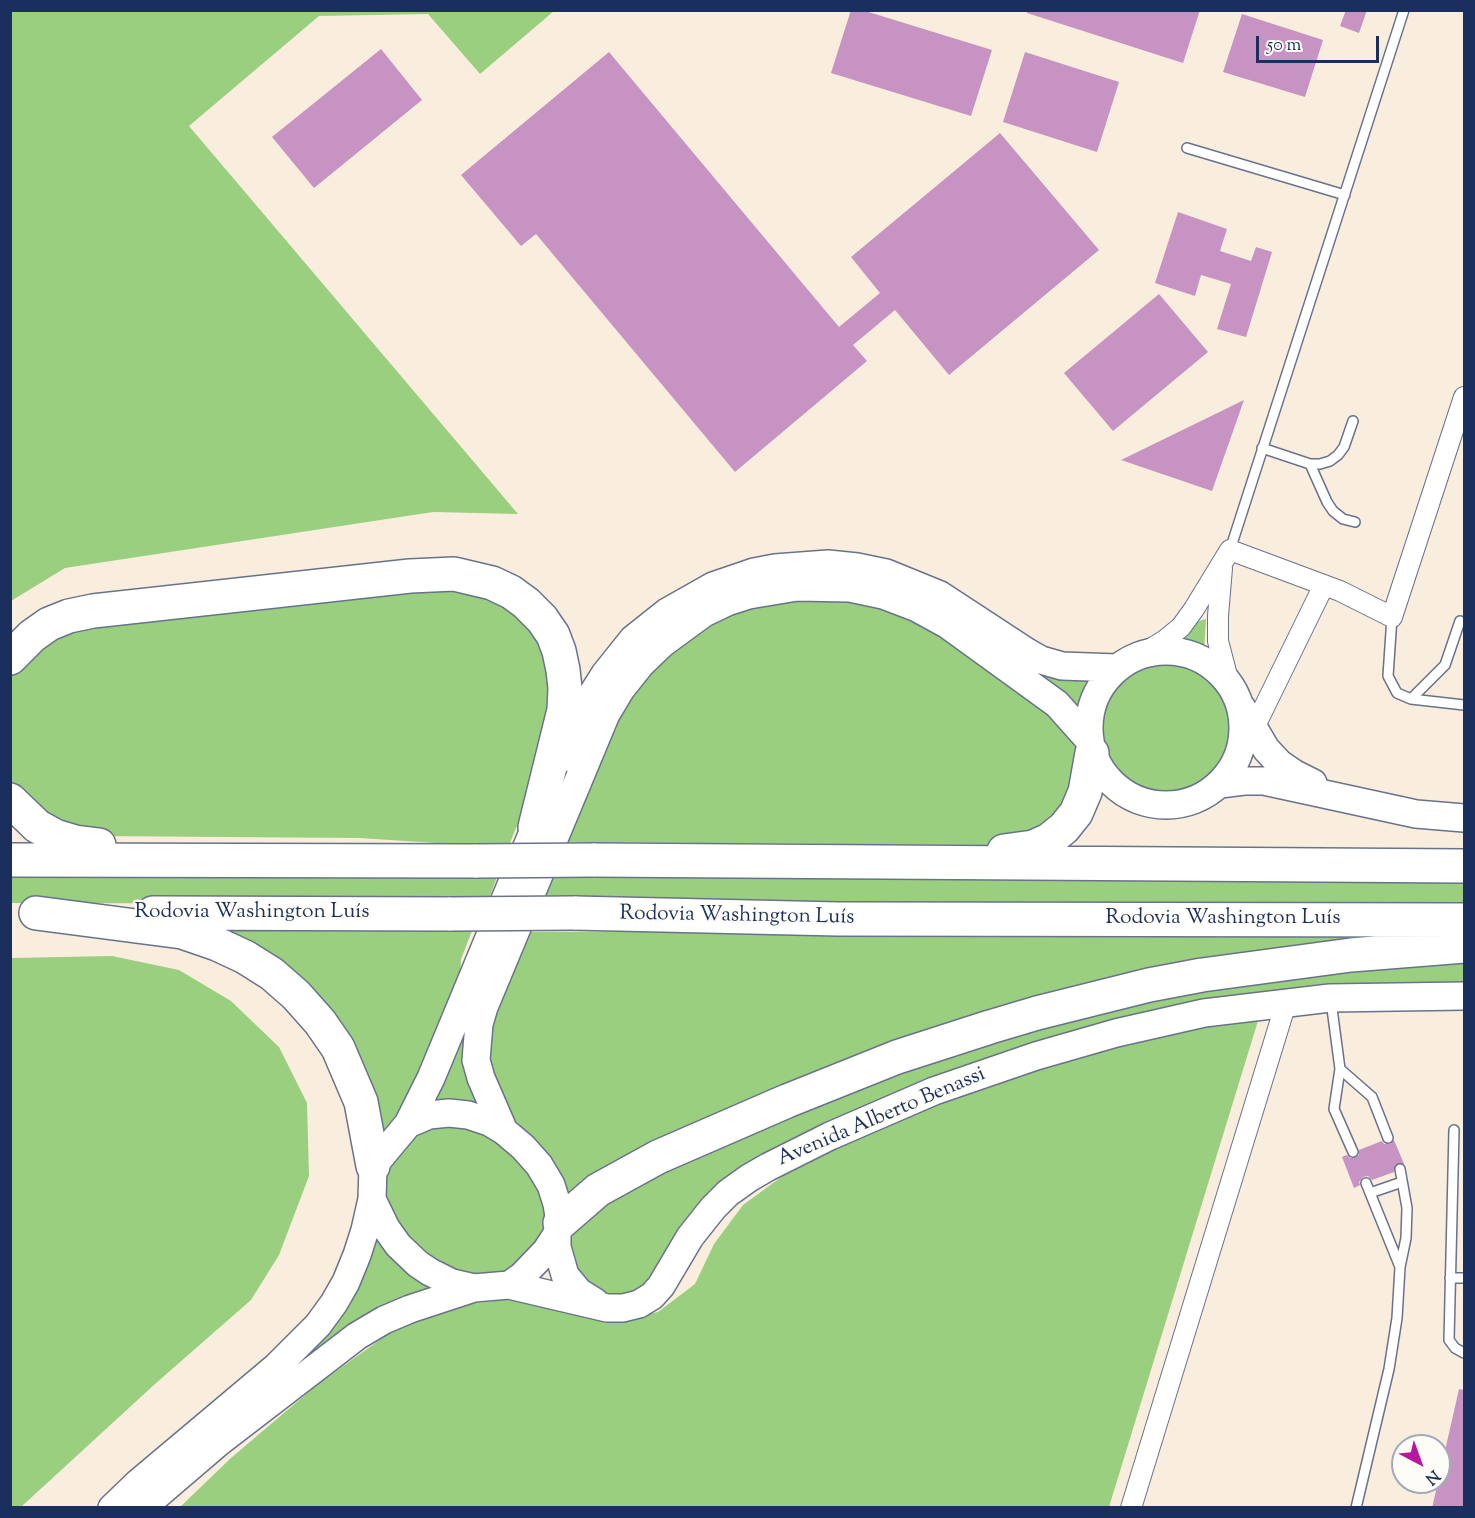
<!DOCTYPE html>
<meta charset="utf-8">
<style>
body{margin:0}
#map{position:relative;width:1475px;height:1518px;overflow:hidden;background:#f9edde;font-family:"Sorts Mill Goudy",serif}
canvas{display:block}
.frame{position:absolute;inset:0;border:12px solid #1b2f5e;pointer-events:none}
.north{position:absolute;left:1391px;top:1434px;width:60px;height:60px;box-sizing:border-box;background:#fdfcf7;border:2px solid #a3aaba;border-radius:50%;rotate:139deg;font-size:16px;font-weight:700;line-height:24px;text-align:center;color:#1b2f5e}
.north::after{content:'';display:block;margin:auto;width:21px;height:27px;background:#b5179e;clip-path:polygon(50% 0,100% 100%,50% 72%,0 100%)}
.scale{position:absolute;left:1256px;top:36px;width:123px;height:27px;box-sizing:border-box;border:3px solid #1b2f5e;border-top:0;padding-left:8px;font-size:18px;line-height:21px;white-space:nowrap;color:#1b2f5e;-webkit-text-stroke:4px #fdfcf7;paint-order:stroke}
</style>
<div id="map">
<canvas width="1475" height="1518"></canvas>
<div class="frame"></div>
<div class="north">N</div>
<div class="scale">50 m</div>
</div>
<script>
const ctx = document.querySelector('canvas').getContext('2d');
ctx.lineJoin = 'round';
function fillPath(path, color) {
  ctx.fillStyle = color;
  ctx.fill(path, 'evenodd');
}
function poly(rows) {
  const path = new Path2D();
  for (const r of rows) {
    if (r.length === 3) {
      path.moveTo(r[0] + r[2], r[1]);
      path.arc(r[0], r[1], r[2], 0, 2 * Math.PI);
      continue;
    }
    path.moveTo(r[0], r[1]);
    for (let i = 2; i < r.length; i += 2) path.lineTo(r[i], r[i + 1]);
  }
  return path;
}
function trace(path, color, width, dash) {
  ctx.strokeStyle = color;
  ctx.lineWidth = width;
  ctx.lineCap = dash ? 'butt' : 'round';
  ctx.setLineDash(dash || []);
  ctx.stroke(path);
}
function drawText(font, color, halo, rows, align = 'center') {
  ctx.font = font + ' "Sorts Mill Goudy",serif';
  ctx.lineWidth = 4.5;
  ctx.setLineDash([]);
  ctx.textBaseline = 'middle';
  ctx.strokeStyle = halo;
  ctx.fillStyle = color;
  for (const [text, x, y, turn = 0] of rows) {
    ctx.save();
    ctx.translate(x, y);
    ctx.rotate((+turn || 0) * Math.PI / 180);
    ctx.textAlign = isNaN(turn) ? turn : align;
    if (halo) ctx.strokeText(text, 0, 0);
    ctx.fillText(text, 0, 0);
    ctx.restore();
  }
}
fillPath(poly([
 [10,11,554,11,480,74,428,14,319,16,189,126,518,514,433,512,65,568,11,601],
 [421,583,500,594,550,649,553,736,510,843,485,843,483,846,359,838,92,836,72,832,11,784,10,674,23,657,54,632],
 [835,598,895,611,922,623,1054,710,1078,746,1080,760,1059,824,1004,844,984,845,565,842,620,707,669,650,728,614,777,600],
 [1206,619,1204,652,1175,643,1199,621],
 [1022,661,1091,677,1079,717],
 [1165,729,64],
 [11,869,468,871,471,879,497,877,490,896,451,897,434,904,11,903],
 [588,876,1464,876,1464,911,805,907,543,895,549,878],
 [212,926,472,931,461,959,460,985,407,1101,377,1141,364,1090],
 [674,931,1208,937,1400,935,1075,996,570,1204,559,1171,550,1156,506,1111,487,1058,495,1004,531,932],
 [1464,950,1464,984,1356,984,1321,987,807,1135,642,1289,624,1295,607,1296,580,1284,567,1242,574,1229,616,1193,826,1097,1077,1010],
 [112,956,179,970,231,1001,279,1047,307,1103,309,1176,279,1255,251,1300,155,1384,21,1507,11,1507,11,958],
 [476,1010,483,1108,424,1107],
 [1261,1011,1109,1507,179,1508,231,1458,318,1384,398,1327,457,1305,526,1298,629,1318,658,1312,695,1284,714,1244,743,1205,795,1167,909,1110,1080,1045],
 [451,1126,471,1129,487,1135,503,1146,518,1158,540,1186,546,1208,542,1234,521,1262,505,1271,493,1274,464,1273,447,1267,429,1257,400,1229,387,1203,385,1192,388,1172,392,1162,412,1138,431,1129],
 [374,1237,395,1262,407,1273,437,1291,286,1371]
]), '#9bcf80');
fillPath(poly([
 [851,10,862,10,992,50,971,116,831,73],
 [1027,10,1200,10,1183,63,1027,13],
 [1346,10,1367,10,1359,33,1340,26],
 [1242,14,1323,40,1305,97,1223,72],
 [381,49,422,100,314,188,272,137],
 [609,52,839,327,880,293,851,257,1000,133,1099,250,949,375,895,310,853,345,867,361,735,472,536,234,521,246,461,175],
 [1025,52,1119,82,1097,152,1003,122],
 [1178,212,1227,229,1220,251,1251,261,1256,247,1272,252,1246,337,1217,329,1231,284,1201,275,1195,296,1155,283],
 [1159,294,1208,352,1113,431,1064,373],
 [1244,400,1212,491,1121,460],
 [1394,1140,1404,1164,1396,1164,1394,1172,1372,1180,1368,1176,1363,1177,1359,1182,1360,1185,1354,1188,1342,1157,1347,1155,1350,1158,1355,1158,1359,1155,1359,1150,1382,1141,1384,1144,1390,1144],
 [1459,1389,1464,1390,1464,1508,1432,1508]
]), '#c693c3');
const lane = poly([
 [1187,148,1345,195],
 [1262,448,1310,464,1320,464,1330,461,1338,455,1344,447,1353,421],
 [1310,464,1327,502,1333,511,1343,519,1355,522],
 [1230,550,1404,10],
 [1392,617,1388,676,1397,693,1411,699,1464,705],
 [1411,699,1445,665,1460,621],
 [1331,1001,1340,1069,1334,1109,1353,1152],
 [1340,1069,1372,1097,1388,1138],
 [1454,1130,1449,1340,1455,1348,1464,1353],
 [1366,1183,1400,1267],
 [1370,1193,1402,1182],
 [1450,1278,1464,1278],
 [1356,1508,1389,1369,1397,1318,1400,1267,1406,1238,1407,1208,1400,1169]
]);
const street = poly([
 [1222,568,1218,616,1218,641,1229,683],
 [1139,656,1165,640,1181,627,1194,609,1230,550,1340,591,1392,617,1464,397],
 [1242,745,1254,728,1324,585],
 [1131,1508,1286,1003]
]);
const secondary = poly([
 [1166,728,77],
 [1242,708,1266,749,1279,763,1295,774,1313,783],
 [563,758,581,715,593,693,605,674,633,639,667,612,713,586,754,572,775,568,828,564,857,567,886,573,940,595,1027,652,1041,660,1062,666,1117,668],
 [1220,784,1244,781,1264,781,1416,814,1464,818],
 [504,1131,481,1078,476,1060,479,1024,484,1007,606,714,621,689,641,664,663,643,704,613,727,602,749,595,797,587,850,588,883,595,917,608,948,625,1057,704,1090,741],
 [372,1199,386,1228,398,1245,418,1264,430,1272,452,1283,474,1288],
 [557,1234,557,1247,565,1275,579,1292,595,1302],
 [509,1285,607,1308,623,1308,639,1304,652,1296,661,1286,690,1237,713,1208,728,1193,749,1178,768,1167,830,1136,934,1091,1036,1056,1116,1033,1204,1013,1330,998,1464,996],
 [112,1508,138,1483,276,1367,318,1325,334,1303,346,1282,357,1255,365,1230,372,1199,373,1166,408,1124,431,1078,543,808],
 [142,1508,219,1442,357,1336,384,1320,410,1309,474,1288,509,1285,522,1276,546,1251,557,1234,560,1223,557,1204,551,1185,539,1165,523,1147,504,1131,489,1122,468,1115,449,1113,429,1115,408,1124]
]);
const highway = poly([
 [10,658,32,636,49,624,69,616,93,611,410,576,454,574,492,583,511,592,526,603,542,619,553,635,559,651,563,670,565,688,564,710,535,827],
 [10,800,37,826,55,836,75,842,99,845],
 [1004,851,1033,847,1049,840,1064,828,1076,813,1085,792,1092,753],
 [10,860,477,861],
 [593,860,1464,866],
 [36,913,182,932,217,944,245,957,272,974,296,995,320,1022,338,1048,361,1102,373,1166],
 [153,913,451,914],
 [574,913,838,919,1464,920],
 [560,1223,598,1190,658,1157,787,1101,897,1057,990,1027,1037,1013,1149,985,1202,975,1351,955,1464,946]
]);
trace(lane, '#69728b', 12);
trace(street, '#69728b', 22);
trace(secondary, '#69728b', 30);
trace(highway, '#69728b', 36);
trace(lane, '#fff', 9);
trace(street, '#fff', 20);
trace(secondary, '#fff', 27);
trace(highway, '#fff', 33);
const highwayBridge = poly([
 [477,861,593,860],
 [451,914,574,913]
]);
trace(highwayBridge, '#69728b', 36, []);
trace(highwayBridge, '#fff', 33);
drawText('21px', '#1b2f5e', '#fdfcf7', [
 ["Rodovia Washington Luís",252,913],
 ["Rodovia Washington Luís",737,917,1],
 ["Rodovia Washington Luís",1223,919],
 ["Avenida Alberto Benassi",882,1118,-23]
]);
</script>
